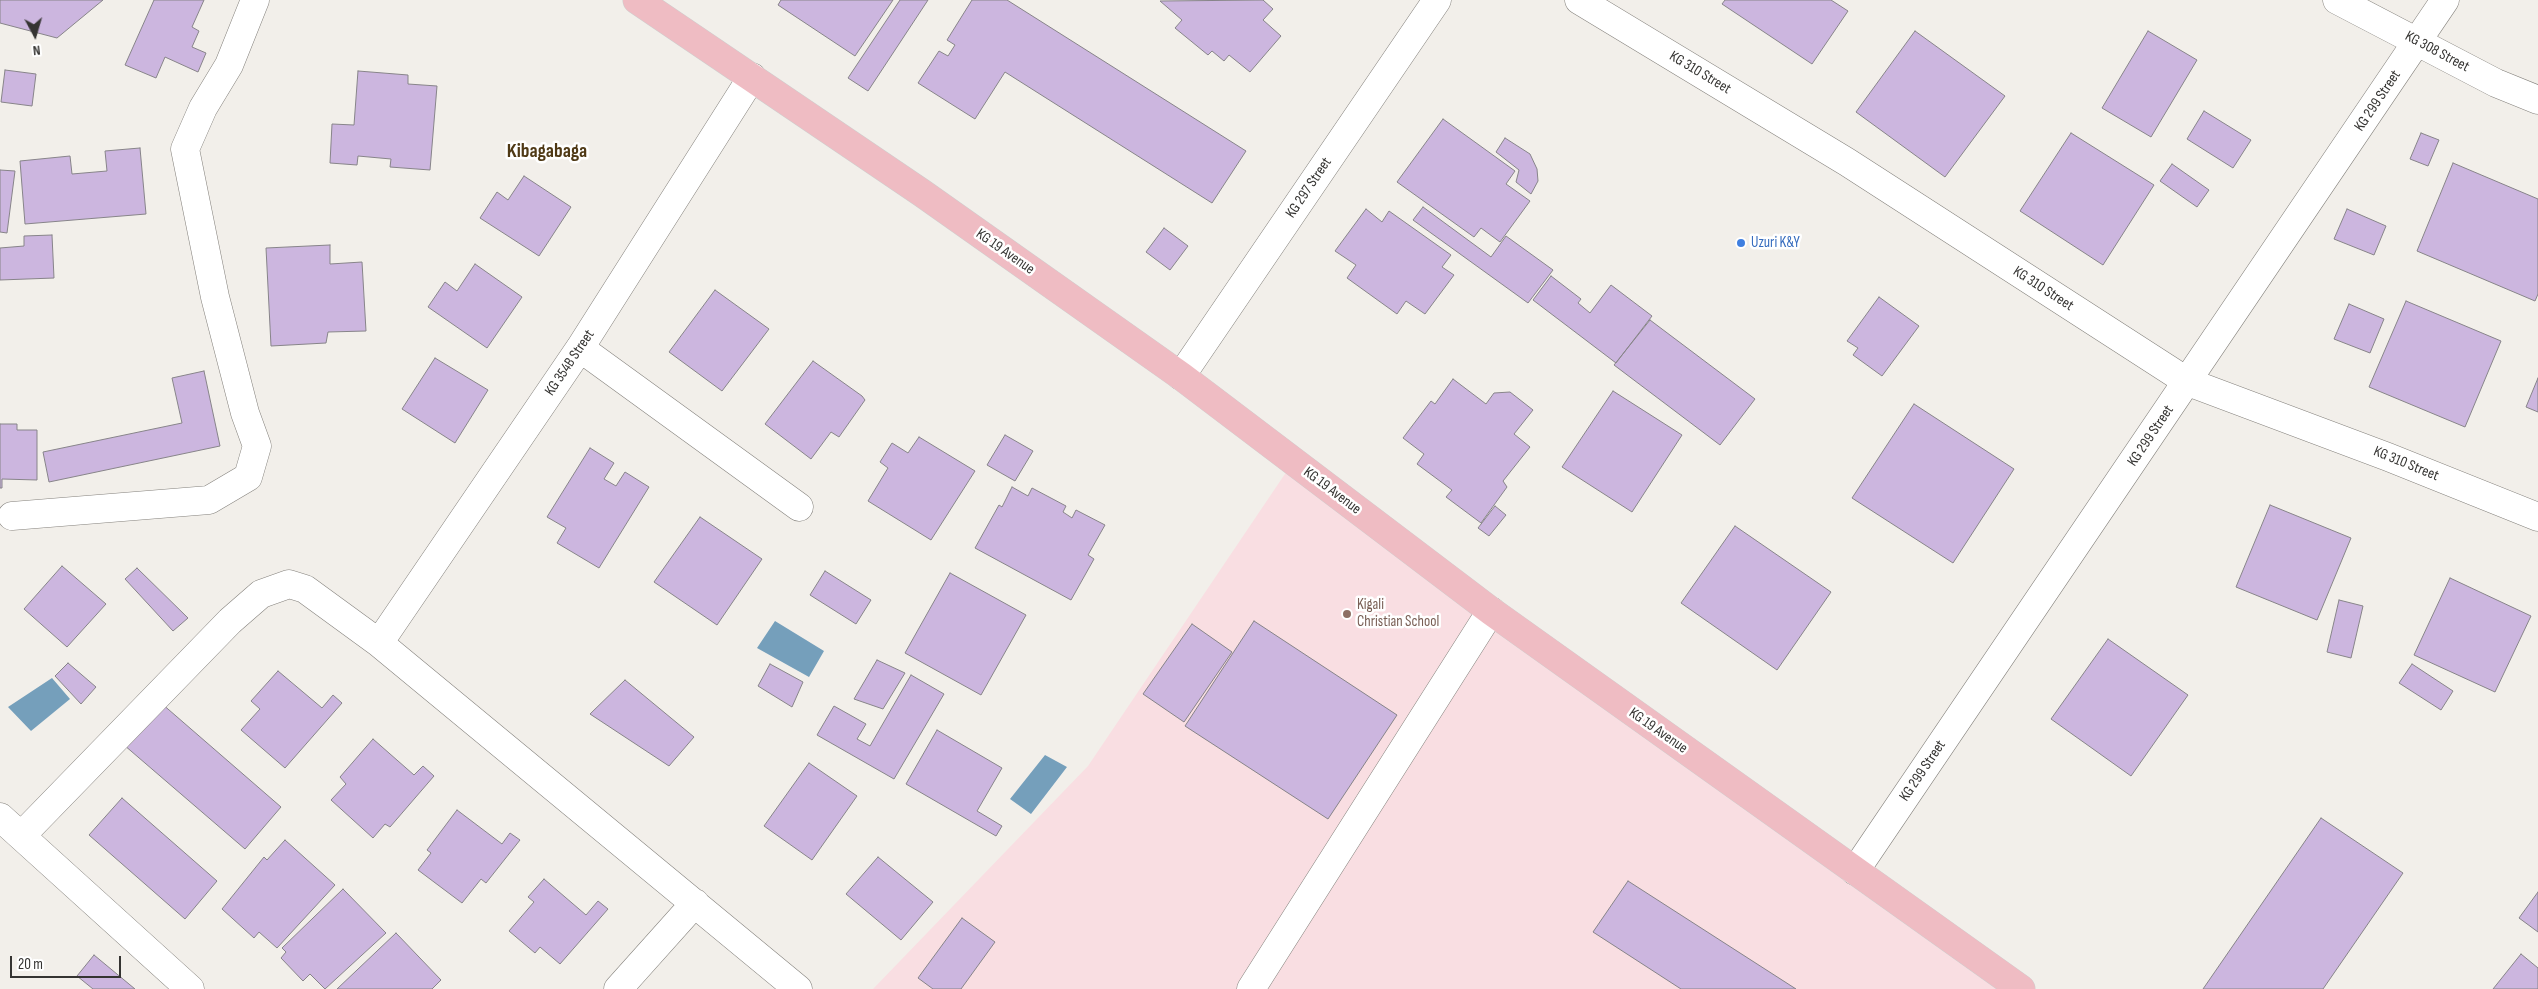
<!DOCTYPE html>
<style>
body{margin:0}
#map{position:relative;width:2538px;height:989px;overflow:hidden;background:#f2efea;font-family:"Sofia Sans Condensed",sans-serif}
canvas{display:block}
.north{position:absolute;left:10px;top:10px;width:50px;height:50px;-webkit-text-stroke:4px #fff;paint-order:stroke;rotate:174deg;font-size:14px;font-weight:700;line-height:20px;text-align:center;color:#353432}
.north::after{content:'';display:block;margin:auto;width:18px;height:22px;background:#353432;clip-path:polygon(50% 0,100% 100%,50% 72%,0 100%)}
.scale{position:absolute;left:10px;top:956px;width:111px;height:22px;box-sizing:border-box;border:2px solid #353432;border-top:0;padding-left:6px;font-size:15px;line-height:18px;white-space:nowrap;color:#353432;-webkit-text-stroke:4px #fff;paint-order:stroke}
</style>
<div id="map">
<canvas width="2538" height="989"></canvas>
<div class="north">N</div>
<div class="scale">20 m</div>
</div>
<script>
const ctx = document.querySelector('canvas').getContext('2d');
ctx.lineJoin = 'round';
function fillPath(path, color) {
  ctx.fillStyle = color;
  ctx.fill(path, 'evenodd');
}
function poly(rows) {
  const path = new Path2D();
  for (const r of rows) {
    path.moveTo(r[0], r[1]);
    for (let i = 2; i < r.length; i += 2) path.lineTo(r[i], r[i + 1]);
  }
  return path;
}
function trace(path, color, width, dash) {
  ctx.strokeStyle = color;
  ctx.lineWidth = width;
  ctx.lineCap = dash ? 'butt' : 'round';
  ctx.setLineDash(dash || []);
  ctx.stroke(path);
}
function drawText(font, color, halo, rows, align = 'center') {
  ctx.font = font + ' "Sofia Sans Condensed",sans-serif';
  ctx.lineWidth = 5;
  ctx.setLineDash([]);
  ctx.textBaseline = 'middle';
  ctx.strokeStyle = halo;
  ctx.fillStyle = color;
  for (const [text, x, y, turn = 0] of rows) {
    ctx.save();
    ctx.translate(x, y);
    ctx.rotate((+turn || 0) * Math.PI / 180);
    ctx.textAlign = isNaN(turn) ? turn : align;
    if (halo) ctx.strokeText(text, 0, 0);
    ctx.fillText(text, 0, 0);
    ctx.restore();
  }
}
fillPath(poly([
 [1293,462,2020,989,873,989,1088,766]
]), '#f9dee2');
fillPath(poly([
 [775,621,824,651,809,677,757,648],
 [52,678,70,699,31,731,8,707],
 [1045,755,1067,767,1031,814,1010,799]
]), '#759fbb');
const building = poly([
 [0,0,103,0,57,38,0,23,0,0],
 [154,0,204,0,192,27,199,31,192,47,206,53,198,72,165,57,156,78,125,65,154,0],
 [781,0,893,0,855,56,778,5,781,0],
 [900,0,928,0,868,91,848,78,900,0],
 [972,0,1007,0,1246,151,1212,203,1005,72,975,119,918,83,939,51,948,56,955,45,947,40,972,0],
 [1263,0,1273,9,1263,20,1281,36,1250,72,1229,55,1224,61,1212,51,1208,55,1175,28,1182,20,1160,1,1263,0],
 [1725,0,1831,0,1848,11,1812,64,1722,4,1725,0],
 [1915,31,2005,96,1945,177,1856,112,1915,31],
 [2148,31,2197,60,2151,137,2102,108,2148,31],
 [5,70,36,74,32,106,1,102,5,70],
 [358,71,408,75,408,84,437,86,430,170,390,167,391,159,358,156,357,165,330,163,332,124,354,125,358,71],
 [2204,111,2251,140,2233,168,2187,139,2204,111],
 [1443,119,1515,171,1506,184,1530,201,1500,242,1481,228,1474,237,1397,182,1443,119],
 [2071,133,2154,185,2103,265,2020,211,2071,133],
 [2421,133,2439,140,2428,166,2410,159,2421,133],
 [1505,138,1530,154,1537,169,1538,181,1531,194,1516,182,1519,170,1496,152,1505,138],
 [140,148,146,214,25,224,20,161,70,156,72,174,107,171,105,151,140,148],
 [2453,163,2538,199,2538,294,2535,301,2417,251,2453,163],
 [2172,164,2209,190,2197,207,2160,181,2172,164],
 [0,170,15,171,7,233,0,232,0,170],
 [524,176,571,207,539,256,480,218,497,192,508,200,524,176],
 [1423,207,1491,257,1506,236,1553,270,1528,303,1413,220,1423,207],
 [1366,209,1382,222,1389,211,1451,255,1442,267,1454,275,1425,314,1406,301,1397,314,1347,278,1356,265,1335,251,1366,209],
 [2347,209,2386,226,2374,255,2334,239,2347,209],
 [1164,228,1188,246,1170,270,1146,252,1164,228],
 [52,235,54,278,0,280,0,248,24,246,24,236,52,235],
 [330,245,330,264,362,262,366,331,328,332,326,343,271,346,266,248,330,245],
 [475,264,522,297,487,348,428,307,445,282,457,291,475,264],
 [1551,276,1581,299,1578,303,1590,313,1611,285,1652,316,1616,363,1533,300,1551,276],
 [715,290,769,329,722,391,669,352,715,290],
 [1879,297,1919,326,1882,376,1853,355,1858,348,1847,341,1879,297],
 [2406,301,2501,341,2465,427,2369,387,2406,301],
 [2349,304,2384,319,2370,353,2334,339,2349,304],
 [1650,320,1755,399,1720,445,1614,365,1650,320],
 [435,358,488,390,455,443,402,409,435,358],
 [813,361,862,396,865,400,839,437,831,432,811,459,765,424,813,361],
 [204,371,220,446,49,482,43,452,182,423,172,378,204,371],
 [2538,378,2538,412,2526,407,2538,378],
 [1453,379,1486,404,1494,393,1510,392,1533,410,1514,434,1530,447,1503,481,1507,487,1481,523,1446,497,1452,490,1417,464,1424,454,1403,438,1431,401,1435,404,1453,379],
 [1613,391,1682,435,1632,512,1562,467,1613,391],
 [1914,404,2014,469,1953,563,1852,498,1914,404],
 [0,424,17,424,17,430,37,430,37,480,2,479,2,488,0,488,0,424],
 [1005,435,1033,451,1015,481,987,465,1005,435],
 [919,437,975,471,931,540,868,501,888,468,880,462,892,443,908,453,919,437],
 [590,448,614,463,604,479,616,486,625,472,649,487,599,568,557,543,566,528,547,517,590,448],
 [1012,487,1028,496,1032,488,1066,506,1063,512,1072,518,1076,510,1105,525,1088,555,1094,559,1071,600,975,548,999,505,1002,507,1012,487],
 [2270,505,2351,538,2317,620,2236,587,2270,505],
 [1495,506,1506,515,1489,536,1478,528,1495,506],
 [700,517,762,559,717,625,654,582,700,517],
 [1735,526,1831,592,1777,670,1681,603,1735,526],
 [62,566,106,604,67,647,24,609,62,566],
 [137,568,188,618,173,631,125,579,137,568],
 [825,571,871,600,856,624,810,595,825,571],
 [950,573,1026,615,981,695,905,653,950,573],
 [2450,578,2531,616,2495,692,2414,655,2450,578],
 [2339,600,2363,606,2351,658,2327,652,2339,600],
 [1254,621,1397,715,1328,819,1185,726,1254,621],
 [1192,624,1232,652,1184,722,1143,694,1192,624],
 [2108,639,2188,695,2131,776,2051,719,2108,639],
 [877,660,905,673,883,709,854,699,877,660],
 [68,663,96,687,81,704,55,676,68,663],
 [770,664,803,682,792,707,758,686,770,664],
 [2412,664,2453,691,2441,710,2399,683,2412,664],
 [278,671,322,708,333,695,342,703,285,768,241,730,260,709,251,701,278,671],
 [911,675,944,694,894,779,817,735,834,706,866,724,857,739,870,746,911,675],
 [625,680,694,737,669,766,590,714,625,680],
 [161,703,281,807,245,849,124,745,161,703],
 [937,730,1002,768,977,811,1002,826,996,836,906,784,937,730],
 [373,739,414,775,423,766,434,776,390,827,385,824,373,838,331,800,346,784,340,777,373,739],
 [809,763,857,796,812,860,764,826,809,763],
 [122,798,217,881,185,919,89,835,122,798],
 [457,810,502,844,510,833,520,840,486,883,481,879,462,903,418,870,431,853,427,850,457,810],
 [2321,818,2403,873,2323,989,2203,989,2321,818],
 [285,840,335,885,277,948,259,932,254,938,222,909,264,857,267,860,285,840],
 [878,857,933,902,901,940,846,894,878,857],
 [544,879,586,915,598,901,608,909,560,964,540,947,535,953,509,931,534,902,528,897,544,879],
 [1628,881,1796,989,1681,989,1593,932,1628,881],
 [343,889,386,933,325,989,310,974,303,981,281,958,286,952,282,948,343,889],
 [2538,892,2538,932,2519,918,2538,892],
 [962,918,995,942,961,989,933,989,918,978,962,918],
 [396,933,441,980,432,989,337,989,396,933],
 [2521,954,2538,968,2538,989,2493,989,2521,954],
 [94,955,135,989,93,989,77,976,94,955]
]);
fillPath(building, '#ccb6df');
trace(building, '#878489', 1);
const minor = poly([
 [1579,0,1847,162,2188,382,2388,457,2538,517],
 [2337,0,2496,83,2538,100],
 [580,348,799,507],
 [1181,376,1437,0],
 [12,516,209,500,248,477,257,446,245,413,215,297,185,149,203,108,229,65,255,0],
 [379,643,580,348,752,77],
 [0,817,190,989],
 [22,835,230,621,261,594,289,584,305,589,379,643,798,989],
 [1855,871,2445,0],
 [618,989,695,903],
 [1251,989,1491,611]
]);
const major = poly([
 [637,0,922,193,1181,376,1491,611,2021,989]
]);
trace(minor, '#85827d', 29);
trace(major, '#cfcece', 29);
trace(minor, '#fff', 28);
trace(major, '#efbcc3', 28);
for (const [x, y, r, color] of [
 [1741,243,5,"#3f7fe0"],
 [1347,614,5,"#8d6e63"]
]) {
  const dot = new Path2D();
  dot.arc(x, y, r, 0, 2 * Math.PI);
  ctx.fillStyle = color;
  ctx.fill(dot);
  trace(dot, '#fff', 2);
}
drawText('15px', '#353432', '#fff', [
 ["KG 308 Street",2437,52,28],
 ["KG 310 Street",1700,73,31],
 ["KG 299 Street",2378,101,-56],
 ["KG 297 Street",1309,188,-56],
 ["KG 19 Avenue",1005,252,35],
 ["KG 310 Street",2043,289,33],
 ["KG 354B Street",570,363,-56],
 ["KG 299 Street",2151,436,-56],
 ["KG 310 Street",2406,464,22],
 ["KG 19 Avenue",1332,491,37],
 ["KG 19 Avenue",1658,731,35],
 ["KG 299 Street",1923,771,-56]
]);
drawText('15px', '#366cbe', '#fff', [
 ["Uzuri K&Y",1751,243]
], 'left');
drawText('15px', '#785e54', '#fff', [
 ["Kigali",1357,605],
 ["Christian School",1357,622]
], 'left');
drawText('bold 20px', '#4f3915', '#fff', [
 ["Kibagabaga",547,152]
]);
</script>
